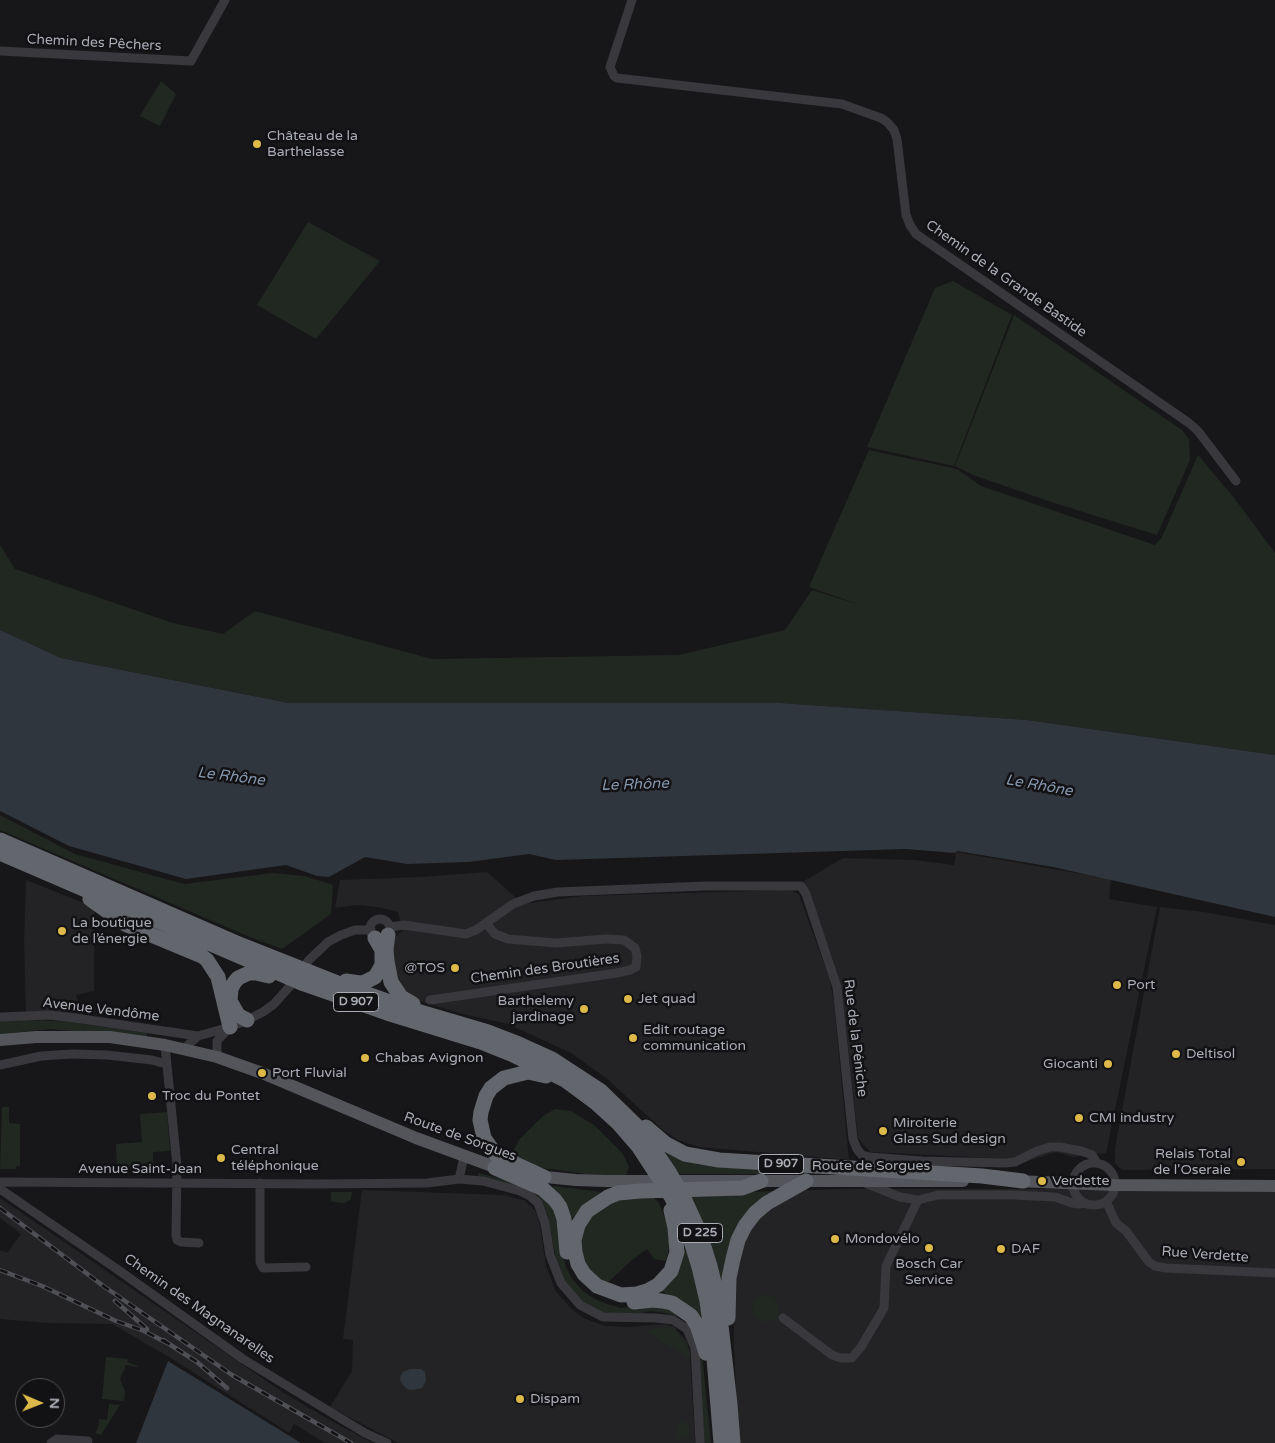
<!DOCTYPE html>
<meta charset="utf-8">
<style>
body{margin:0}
#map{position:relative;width:1275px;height:1443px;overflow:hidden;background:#171618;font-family:"Varela Round",sans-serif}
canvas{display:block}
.north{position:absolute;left:15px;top:1378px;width:50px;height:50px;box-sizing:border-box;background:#121113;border:1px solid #4f4f54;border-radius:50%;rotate:91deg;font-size:14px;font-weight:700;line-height:20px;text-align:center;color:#aaadb6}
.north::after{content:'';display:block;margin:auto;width:18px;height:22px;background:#ddb949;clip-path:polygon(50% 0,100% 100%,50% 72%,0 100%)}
</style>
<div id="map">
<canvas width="1275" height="1443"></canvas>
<div class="north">N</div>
</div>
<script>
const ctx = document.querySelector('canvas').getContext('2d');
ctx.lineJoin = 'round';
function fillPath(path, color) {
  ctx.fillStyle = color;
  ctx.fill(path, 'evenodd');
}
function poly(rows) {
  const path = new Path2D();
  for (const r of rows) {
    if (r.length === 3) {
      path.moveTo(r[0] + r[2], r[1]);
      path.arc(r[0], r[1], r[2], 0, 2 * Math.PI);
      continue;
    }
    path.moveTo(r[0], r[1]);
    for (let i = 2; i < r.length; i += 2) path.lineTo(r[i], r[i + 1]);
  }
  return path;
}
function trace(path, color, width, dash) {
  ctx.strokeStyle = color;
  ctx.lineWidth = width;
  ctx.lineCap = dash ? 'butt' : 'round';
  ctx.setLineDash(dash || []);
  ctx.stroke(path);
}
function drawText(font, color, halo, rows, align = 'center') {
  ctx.font = font + ' "Varela Round",sans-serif';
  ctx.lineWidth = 5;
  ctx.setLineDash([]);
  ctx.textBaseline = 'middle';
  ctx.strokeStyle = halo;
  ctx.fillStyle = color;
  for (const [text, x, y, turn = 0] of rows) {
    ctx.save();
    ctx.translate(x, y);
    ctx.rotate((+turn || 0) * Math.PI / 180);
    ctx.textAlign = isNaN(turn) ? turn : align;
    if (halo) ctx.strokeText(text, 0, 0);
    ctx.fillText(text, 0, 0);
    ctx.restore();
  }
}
fillPath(poly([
 [956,852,1111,879,1109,899,1157,907,1106,1153,1073,1157,1056,1152,1019,1164,1011,1159,870,1152,858,1138,842,994,834,963,804,881,843,858,915,860,954,865],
 [487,872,523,904,583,896,786,890,793,891,799,895,829,977,834,1002,849,1160,699,1147,678,1140,664,1131,606,1078,571,1053,508,1024,459,1013,410,998,394,979,393,939,403,931,398,912,377,907,357,905,335,908,340,880,421,877],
 [26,880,94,907,94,991,76,995,84,1016,26,1013,24,942],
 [1160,907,1204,912,1275,925,1275,1169,1122,1170,1115,1163,1115,1148],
 [854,1189,1127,1189,1275,1192,1275,1443,739,1443,734,1351,734,1280,748,1228,760,1215,804,1190],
 [362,1190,502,1195,524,1200,535,1210,539,1220,546,1266,556,1292,572,1309,583,1318,605,1326,629,1327,665,1324,673,1327,687,1341,690,1355,695,1443,398,1443,330,1407,352,1371,353,1340,343,1339],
 [0,1198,284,1393,333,1422,373,1443,325,1443,294,1424,289,1433,169,1357,112,1324,48,1323,0,1319,0,1250,7,1253,21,1234,0,1218]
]), '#232325');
fillPath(poly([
 [161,81,176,94,160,126,140,116],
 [308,222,380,261,316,339,257,305],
 [953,281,1012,315,954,466,867,447,935,288],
 [1014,315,1182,430,1189,439,1190,460,1157,535,1048,501,973,475,955,466],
 [869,450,957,469,981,486,1155,545,1162,537,1198,455,1235,499,1275,553,1275,755,1027,720,780,703,289,703,61,658,0,630,0,545,15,569,173,623,223,634,255,611,432,659,679,655,785,630,812,590,863,606,809,587],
 [0,815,75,854,184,884,273,873,305,876,333,885,331,914,282,949,252,938,0,830],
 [14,1020,78,1021,82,1024,147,1033,147,1036,138,1037,50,1029,0,1034,0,1021],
 [2,1107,9,1107,9,1123,20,1124,20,1166,16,1166,16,1169,0,1169],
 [555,1109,571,1111,594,1125,623,1154,629,1167,625,1177,607,1177,522,1165,512,1154,519,1140,543,1116],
 [167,1112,170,1151,153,1152,154,1170,117,1170,116,1144,142,1142,140,1114],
 [662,1147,857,1174,678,1174],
 [478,1173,526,1185,558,1209,562,1252,566,1267,573,1280,582,1290,593,1298,607,1304,621,1308,659,1304,686,1316,702,1353,711,1443,702,1443,690,1327,683,1318,666,1313,650,1311,633,1315,605,1313,590,1307,575,1296,566,1285,556,1259,548,1216,543,1204,536,1194,525,1188,478,1176],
 [554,1186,601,1192,572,1218,569,1217,552,1187],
 [775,1191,751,1213,725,1294,689,1195],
 [331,1192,352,1192,351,1199,345,1203,333,1202,331,1201],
 [642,1195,653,1197,659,1203,666,1221,670,1245,666,1261,654,1259,647,1249,632,1260,605,1285,594,1279,582,1258,581,1238,584,1225,591,1216,615,1201],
 [684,1250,689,1252,704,1318,660,1290],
 [762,1295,769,1295,775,1298,778,1303,779,1318,766,1321,760,1321,756,1317,752,1311,753,1304,756,1298],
 [674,1326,690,1351,689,1358,645,1331],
 [106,1357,128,1359,127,1362,138,1366,137,1367,126,1365,120,1379,125,1391,124,1401,102,1399],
 [109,1404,120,1405,101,1435,95,1433,98,1428,99,1419,107,1420],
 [682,1420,689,1427,690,1436,680,1438,679,1442,677,1442,676,1429]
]), '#212822');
fillPath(poly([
 [0,630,61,658,289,703,780,703,1027,720,1275,755,1275,917,1053,867,957,851,955,853,906,849,556,860,529,854,469,862,407,864,365,857,329,877,317,876,286,865,186,879,69,846,0,811],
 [168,1361,301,1443,136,1443],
 [410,1369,421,1369,425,1372,426,1381,422,1388,413,1390,407,1389,403,1385,400,1380,401,1375,403,1372]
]), '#30363d');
trace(poly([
 [632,0,610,67,614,76,617,78,842,104,881,118,887,122,894,130,897,139,906,215,910,225,916,234,1189,423,1198,431,1236,481],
 [0,51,191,61,225,0],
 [380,929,10],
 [390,927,404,925,466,934,476,930,513,904,534,896,558,892,705,886,801,886,806,894,837,987,853,1139,857,1149,862,1155,870,1157,922,1161,1005,1163,1015,1162,1037,1151,1050,1147,1060,1147,1081,1151,1092,1155,1097,1163],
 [430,1000,617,973,630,970,636,967,637,956,635,948,624,940,606,939,556,943,508,939,495,934,486,923],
 [0,1017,50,1015,75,1018,198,1036],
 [165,1045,177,1166,176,1235,177,1240,181,1242,199,1243],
 [188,1050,188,1045,198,1036,230,1027,247,1020,263,1012,274,1004,291,985,309,960,328,942,341,935,355,930,371,930],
 [217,1057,217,1041,230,1027],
 [0,1065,41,1056,72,1054,107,1055,152,1060,166,1064],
 [1094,1184,21],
 [459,1179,483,1181,520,1191,530,1196,538,1203,545,1223,550,1255,561,1283,580,1305,603,1317,656,1318,673,1320,687,1329,695,1348,700,1443],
 [0,1182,317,1184,427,1183,459,1179,464,1157],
 [260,1183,260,1262,263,1268,306,1267],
 [865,1183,900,1197,918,1200],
 [0,1189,114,1267,243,1359,365,1433,387,1443],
 [1106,1201,1116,1223,1126,1231,1149,1262,1155,1266,1166,1268,1275,1273],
 [783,1318,832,1355,841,1358,852,1358,861,1347,884,1308,886,1266,918,1200,938,1195,1013,1195,1055,1197,1072,1203,1079,1204,1085,1203],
 [51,1443,57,1439,88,1441]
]), '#38383d', 9);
trace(poly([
 [0,1040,36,1037,110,1037,165,1045,217,1057,262,1073,416,1138,503,1170],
 [535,1176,576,1180,606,1181,963,1181],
 [1015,1181,1115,1185,1275,1186]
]), '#54555b', 12);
trace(poly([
 [0,840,234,942,345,986,410,1009,488,1032,519,1044,552,1059,601,1091,640,1129,669,1172,683,1196,699,1231,710,1266,718,1299,730,1404,733,1443],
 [0,853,304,984,387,1013,481,1042,511,1054,565,1080,596,1103,619,1124,638,1146,672,1198,689,1235,699,1267,707,1301,713,1347,721,1443],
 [90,899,125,924,202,956,207,960,218,977,230,1027],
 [388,935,386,949,387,961,391,982,401,997,413,1004],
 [346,981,360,983,365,982,375,977,378,972,382,965,382,950,375,938],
 [247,1020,238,1015,230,1001,231,989,234,983,238,978,249,973,256,973,269,976],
 [646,1127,666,1144,685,1154,719,1160,982,1176,1023,1181],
 [495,1168,543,1189,555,1200,560,1207,564,1219,567,1252],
 [544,1177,496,1155,484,1138,480,1120,481,1112,486,1096,491,1088,504,1078,528,1072,546,1076],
 [671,1210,675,1228,677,1252,671,1271,658,1285,647,1291,637,1294,621,1295,597,1286,584,1274,578,1264,575,1252,574,1240,578,1225,587,1211,608,1197,618,1193,640,1191,742,1188,761,1181],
 [634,1302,653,1300,662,1301,672,1303,681,1309,691,1316,697,1325,706,1353],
 [728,1318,729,1278,733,1259,738,1240,745,1226,755,1213,767,1203,806,1181]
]), '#64666d', 15);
const rail = poly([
 [0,1208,102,1285,232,1375,351,1443],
 [0,1270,42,1286,116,1321,144,1331,169,1344],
 [115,1301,147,1329],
 [163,1340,197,1362,227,1388]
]);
trace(rail, '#4f5055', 4.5);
trace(rail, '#121113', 2.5, [8]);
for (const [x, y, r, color] of [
 [257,144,5,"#ddb949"],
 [62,931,5,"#ddb949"],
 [455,968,5,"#ddb949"],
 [1117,985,5,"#ddb949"],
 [628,999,5,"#ddb949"],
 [584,1009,5,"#ddb949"],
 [633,1038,5,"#ddb949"],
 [1176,1054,5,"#ddb949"],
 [365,1058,5,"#ddb949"],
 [1108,1064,5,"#ddb949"],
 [262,1073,5,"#ddb949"],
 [152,1096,5,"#ddb949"],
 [1079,1118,5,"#ddb949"],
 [883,1131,5,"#ddb949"],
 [221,1158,5,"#ddb949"],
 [1241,1162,5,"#ddb949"],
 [1042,1181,5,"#ddb949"],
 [835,1239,5,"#ddb949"],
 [929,1248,5,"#ddb949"],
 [1001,1249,5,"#ddb949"],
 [520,1399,5,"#ddb949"]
]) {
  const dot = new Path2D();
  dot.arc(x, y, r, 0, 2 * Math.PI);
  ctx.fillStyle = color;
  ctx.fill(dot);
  trace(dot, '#121113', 2);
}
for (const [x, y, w] of [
 [356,1002,45],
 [781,1164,45],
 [700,1233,45]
]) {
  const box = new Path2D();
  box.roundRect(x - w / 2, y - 9.5, w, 19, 4);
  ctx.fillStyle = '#121113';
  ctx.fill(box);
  trace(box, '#aaadb6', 1);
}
drawText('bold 12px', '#aaadb6', null, [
 ["D 907",356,1002],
 ["D 907",781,1164],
 ["D 225",700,1233]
]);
drawText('14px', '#aaadb6', '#121113', [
 ["Chemin des Pêchers",94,43,3],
 ["Chemin de la Grande Bastide",1006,279,35],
 ["Chemin des Broutières",545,969,-8],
 ["Avenue Vendôme",101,1010,7],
 ["Rue de la Péniche",855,1038,83],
 ["Route de Sorgues",460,1137,20],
 ["Route de Sorgues",871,1166],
 ["Avenue Saint-Jean",140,1169],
 ["Rue Verdette",1205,1255,4],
 ["Chemin des Magnanarelles",199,1309,35]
]);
drawText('14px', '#aaadb6', '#121113', [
 ["Château de la",267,136],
 ["Barthelasse",267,152],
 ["La boutique",72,923],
 ["de l’énergie",72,939],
 ["@TOS",445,968,"right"],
 ["Port",1127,985],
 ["Jet quad",638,999],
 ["Barthelemy",574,1001,"right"],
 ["jardinage",574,1017,"right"],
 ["Edit routage",643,1030],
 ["communication",643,1046],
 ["Deltisol",1186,1054],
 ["Chabas Avignon",375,1058],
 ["Giocanti",1098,1064,"right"],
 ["Port Fluvial",272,1073],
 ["Troc du Pontet",162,1096],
 ["CMI industry",1089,1118],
 ["Miroiterie",893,1123],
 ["Glass Sud design",893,1139],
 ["Central",231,1150],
 ["téléphonique",231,1166],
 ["Relais Total",1231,1154,"right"],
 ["de l'Oseraie",1231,1170,"right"],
 ["Verdette",1052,1181],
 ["Mondovélo",845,1239],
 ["DAF",1011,1249],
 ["Bosch Car",929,1264,"center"],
 ["Service",929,1280,"center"],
 ["Dispam",530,1399]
], 'left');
drawText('italic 15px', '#8597ad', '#121113', [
 ["Le Rhône",231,777,7],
 ["Le Rhône",635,785,-2],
 ["Le Rhône",1039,786,10]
]);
</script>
